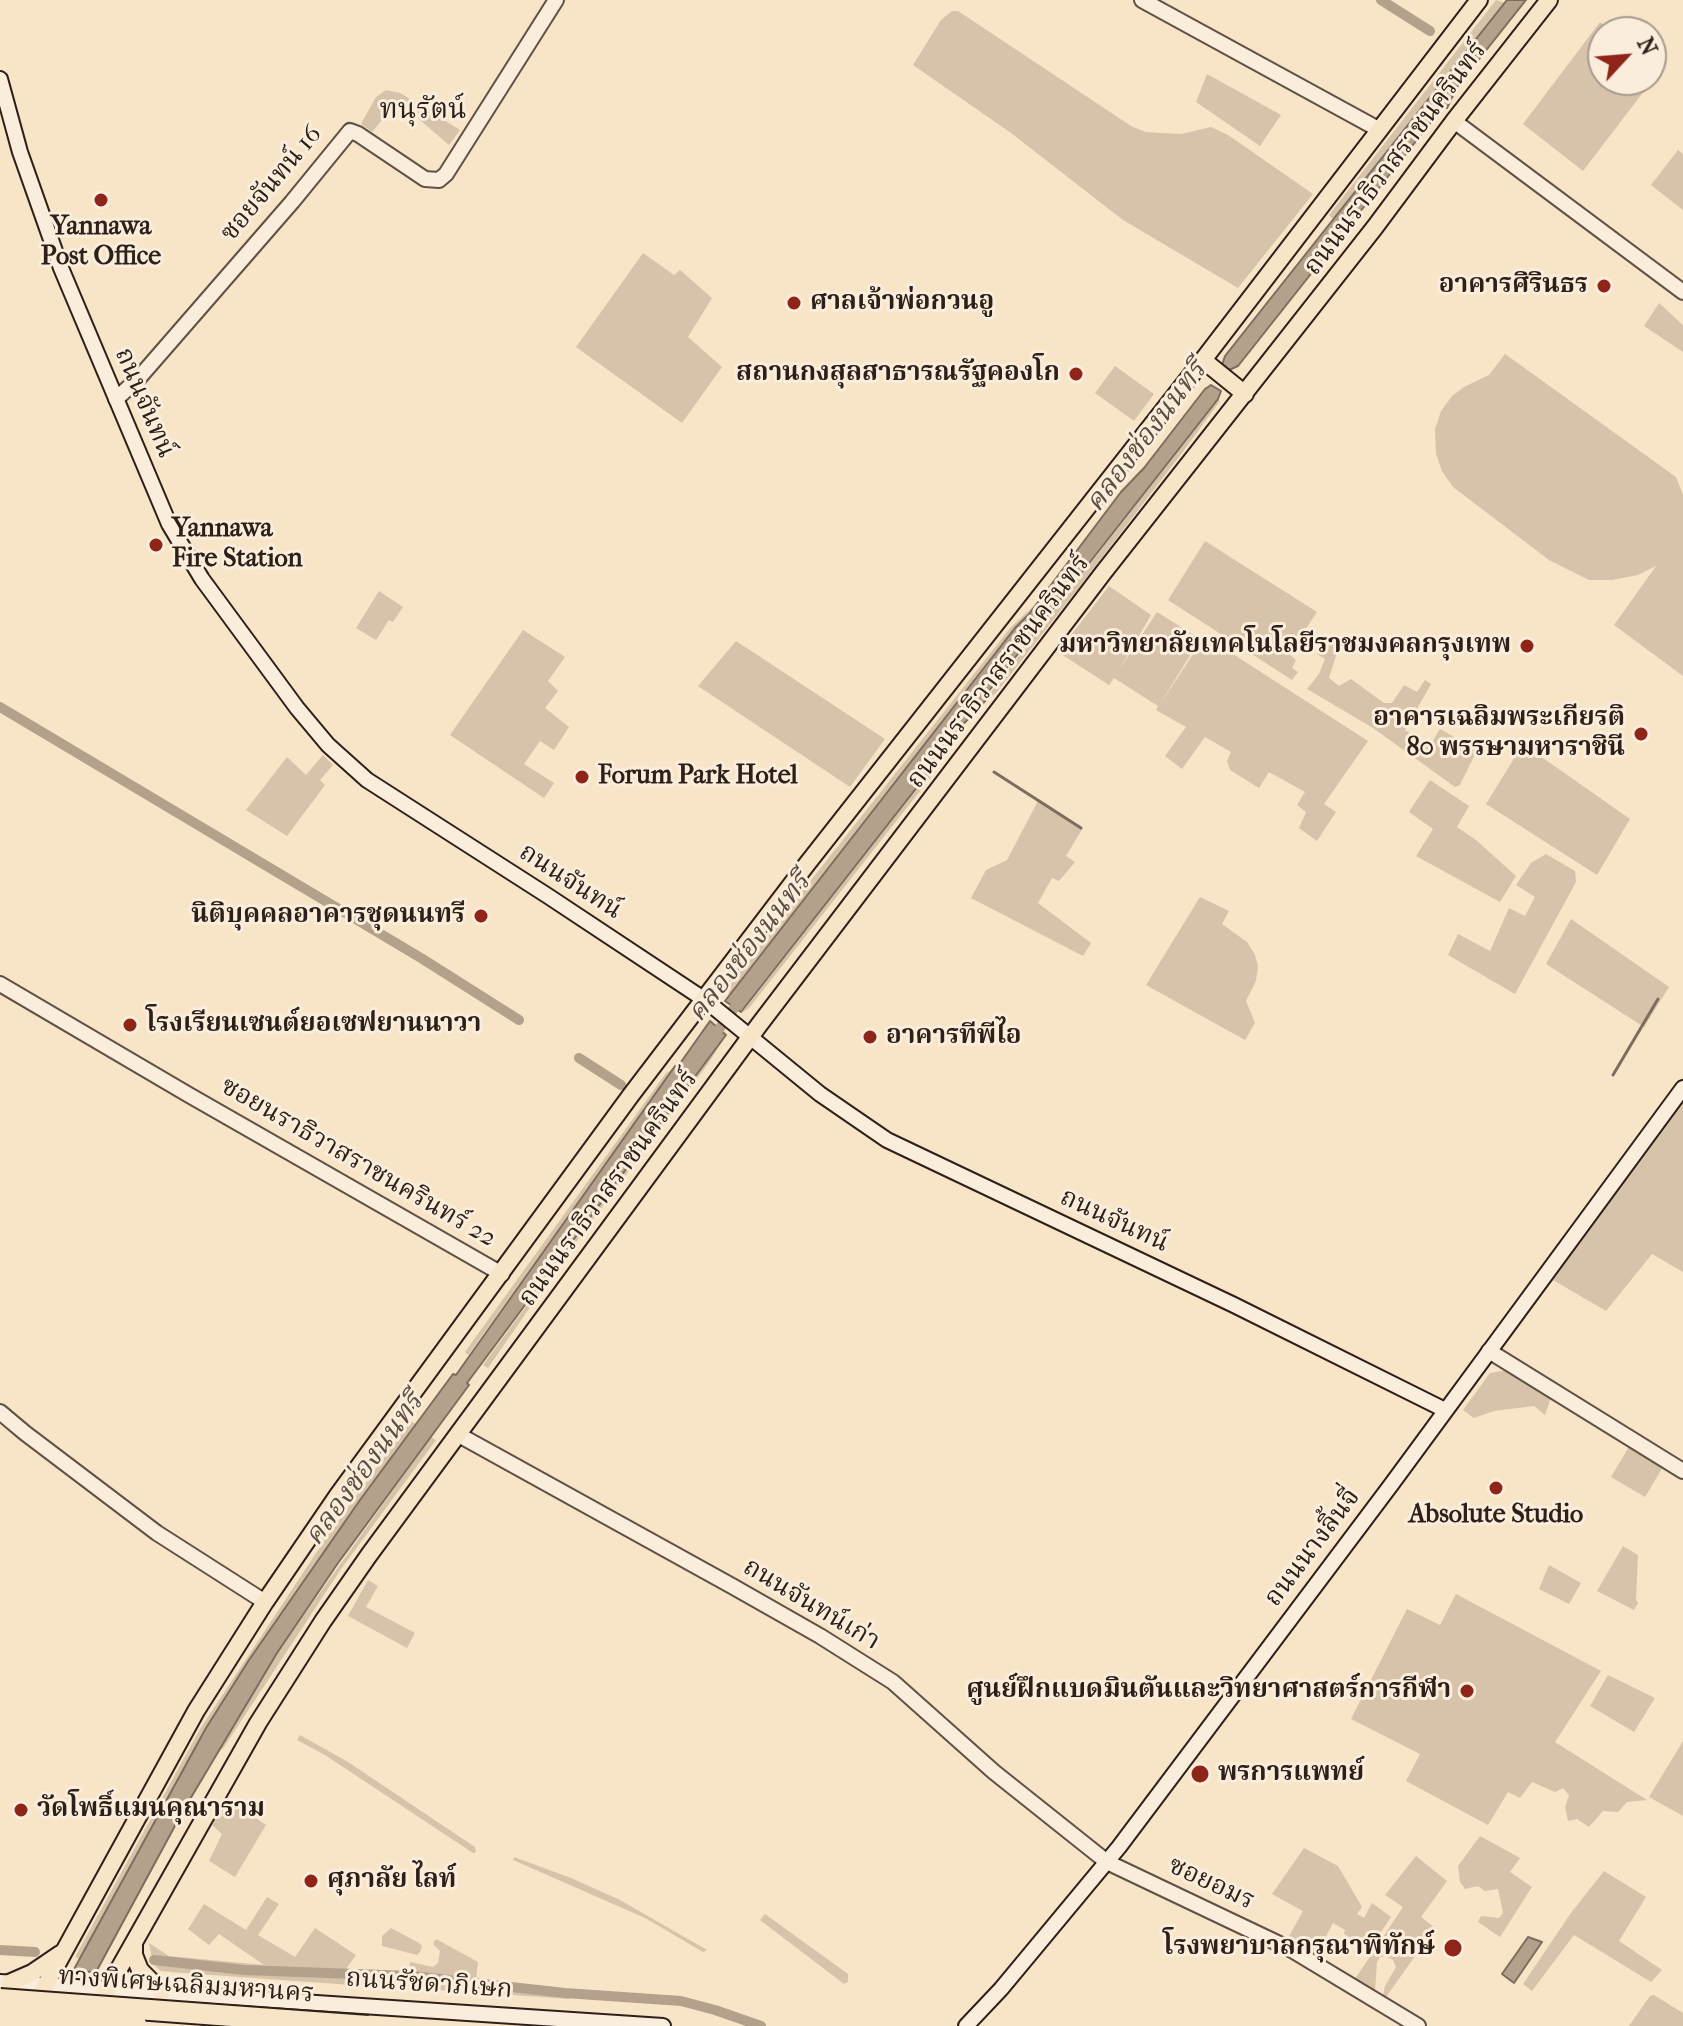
<!DOCTYPE html>
<meta charset="utf-8">
<style>
body{margin:0}
#map{position:relative;width:1683px;height:2026px;overflow:hidden;background:#f8e4c7;font-family:"IM FELL French Canon",serif}
canvas{display:block}
.north{position:absolute;left:1587px;top:16px;width:80px;height:80px;box-sizing:border-box;background:#faeddb;border:2px solid #a89b8d;border-radius:50%;rotate:64deg;font-size:22px;font-weight:700;line-height:32px;text-align:center;color:#2e2019}
.north::after{content:'';display:block;margin:auto;width:28px;height:36px;background:#8f2418;clip-path:polygon(50% 0,100% 100%,50% 72%,0 100%)}
</style>
<div id="map">
<canvas width="1683" height="2026"></canvas>
<div class="north">N</div>
</div>
<script>
const ctx = document.querySelector('canvas').getContext('2d');
ctx.lineJoin = 'round';
function fillPath(path, color) {
  ctx.fillStyle = color;
  ctx.fill(path, 'evenodd');
}
function poly(rows) {
  const path = new Path2D();
  for (const r of rows) {
    path.moveTo(r[0], r[1]);
    for (let i = 2; i < r.length; i += 2) path.lineTo(r[i], r[i + 1]);
  }
  return path;
}
function trace(path, color, width, dash) {
  ctx.strokeStyle = color;
  ctx.lineWidth = width;
  ctx.lineCap = dash ? 'butt' : 'round';
  ctx.setLineDash(dash || []);
  ctx.stroke(path);
}
function drawText(font, color, halo, rows, align = 'center') {
  ctx.font = font + ' "IM FELL French Canon","Noto Serif Thai",serif';
  ctx.lineWidth = 6;
  ctx.setLineDash([]);
  ctx.textBaseline = 'middle';
  ctx.strokeStyle = halo;
  ctx.fillStyle = color;
  for (const [text, x, y, turn = 0] of rows) {
    ctx.save();
    ctx.translate(x, y);
    ctx.rotate((+turn || 0) * Math.PI / 180);
    ctx.textAlign = isNaN(turn) ? turn : align;
    if (halo) ctx.strokeText(text, 0, 0);
    ctx.fillText(text, 0, 0);
    ctx.restore();
  }
}
fillPath(poly([
 [1496,0,1505,3,1334,220,1329,215],
 [952,11,958,11,1131,126,1145,132,1181,134,1211,127,1228,135,1313,194,1238,288,1123,220,1011,133,913,65,941,20],
 [1600,22,1612,32,1603,32,1603,80,1651,80,1651,61,1661,69,1583,171,1523,124],
 [1207,74,1281,115,1260,146,1196,102],
 [386,90,400,93,460,130,449,145,406,108,395,105,372,132,361,124,376,97],
 [1678,150,1683,154,1683,210,1651,185],
 [643,253,674,275,680,270,712,298,688,337,722,367,682,423,576,347],
 [1659,303,1683,325,1683,352,1644,326],
 [1505,354,1676,477,1683,495,1683,676,1614,625,1656,566,1638,575,1612,580,1589,580,1549,560,1453,487,1442,471,1436,454,1435,429,1441,411,1452,396,1464,387,1489,375],
 [1115,366,1154,394,1134,421,1095,393],
 [1218,399,1220,401,1182,453,1073,595,996,693,981,705],
 [1205,541,1317,612,1289,654,1296,660,1292,668,1298,672,1292,680,1168,600],
 [1109,586,1151,615,1119,670,1157,612,1200,639,1159,706,1205,636,1368,741,1324,804,1336,812,1317,841,1299,828,1306,812,1297,805,1305,792,1269,772,1259,788,1230,770,1227,761,1231,752,1205,737,1182,769,1165,756,1186,727,1156,710,1158,706,1114,678,1109,685,1058,652],
 [379,591,403,607,393,622,389,620,376,640,356,628],
 [1039,601,1015,628,729,996,728,988,808,884,1011,627],
 [523,630,565,657,548,681,558,691,545,708,569,727,554,750,540,741,524,764,554,783,544,798,450,735],
 [1327,638,1339,646,1329,678,1339,686,1351,679,1384,703,1392,703,1404,685,1417,692,1425,680,1431,684,1405,730,1428,745,1431,744,1440,729,1477,750,1460,785,1455,787,1373,728,1307,689,1319,674,1325,659,1317,654],
 [736,641,885,739,850,787,698,686],
 [1523,744,1630,819,1597,875,1486,804],
 [323,755,333,765,320,780,325,785,287,836,246,810,287,757,306,775],
 [932,768,935,772,749,1008,742,1013],
 [1430,780,1469,806,1457,827,1476,840,1516,876,1500,902,1416,856,1433,829,1409,812],
 [1039,799,1083,828,1066,856,1075,862,1059,881,1052,878,1038,903,1091,943,1083,956,971,898,986,870,1007,860],
 [1546,854,1575,871,1576,882,1515,994,1448,955,1458,934,1490,951,1509,908,1525,916,1535,897,1516,885,1531,863],
 [1200,897,1229,911,1222,924,1247,942,1255,955,1258,966,1256,981,1246,1001,1255,1023,1245,1040,1146,985],
 [1571,919,1669,987,1644,1027,1546,964],
 [726,1035,710,1061,560,1264,488,1368,483,1365],
 [672,1070,468,1355,465,1352,666,1073],
 [1683,1104,1683,1272,1652,1254,1606,1311,1553,1280],
 [1508,1370,1551,1398,1545,1415,1534,1406,1494,1411,1474,1418,1463,1410,1490,1373],
 [410,1421,416,1424,316,1562,206,1728,79,1959,75,1957,200,1729,324,1541],
 [431,1437,436,1440,341,1569,224,1747,215,1755,277,1653],
 [1630,1445,1664,1465,1645,1497,1611,1477],
 [1623,1546,1638,1555,1636,1600,1638,1603,1634,1610,1597,1591],
 [1549,1565,1581,1583,1569,1604,1539,1589],
 [368,1580,378,1586,366,1607,415,1633,407,1648,348,1616],
 [1456,1594,1601,1671,1555,1742,1647,1800,1627,1802,1618,1812,1603,1811,1589,1827,1577,1819,1568,1821,1565,1807,1569,1795,1563,1788,1555,1792,1532,1782,1520,1798,1508,1792,1488,1825,1406,1781,1420,1754,1351,1719,1407,1609,1440,1625],
 [1608,1675,1655,1698,1634,1732,1590,1706],
 [300,1735,348,1762,475,1847,476,1852,473,1853,325,1755,297,1740],
 [1683,1741,1683,1816,1649,1797],
 [228,1799,266,1825,235,1877,209,1861,222,1834,212,1825],
 [1480,1836,1520,1858,1510,1872,1532,1887,1500,1937,1478,1922,1481,1916,1499,1918,1503,1913,1498,1889,1485,1891,1478,1886,1465,1889,1460,1882,1458,1866],
 [1304,1848,1338,1866,1362,1907,1357,1914,1364,1918,1372,1903,1391,1917,1369,1950,1344,1934,1345,1930,1333,1923,1316,1956,1287,1940,1303,1911,1272,1894],
 [1416,1856,1447,1881,1421,1917,1435,1928,1386,1997,1383,1996,1385,1986,1396,1967,1393,1960,1385,1956,1380,1957,1377,1962,1375,1991,1355,1979,1403,1907,1385,1895],
 [514,1857,571,1878,620,1900,707,1950,703,1952,645,1918,513,1860],
 [1604,1871,1646,1897,1619,1941,1662,1970,1651,1982,1574,1935,1532,1991,1523,1984,1571,1913],
 [267,1897,279,1904,258,1935,295,1957,315,1928,356,1955,343,1973,393,1978,393,1988,171,1972,161,1971,153,1964,149,1943,169,1956,264,1965,219,1934,209,1945,188,1929,204,1904,246,1930],
 [765,1914,848,1974,848,1982,844,1984,760,1920],
 [391,1928,419,1943,422,1946,420,1952,417,1955,382,1946,382,1936],
 [436,1939,478,1962,476,1980,569,1991,569,1999,410,1988,410,1962,433,1967,438,1963,440,1951,433,1944],
 [1654,1995,1683,2013,1683,2026,1629,2026,1650,1996]
]), '#d6c3a9');
const water = poly([
 [1507,0,1526,0,1457,87,1447,108,1443,107,1238,366,1229,370,1225,368,1222,365,1225,356,1507,0],
 [1211,385,1221,391,1218,399,988,692,989,697,953,735,932,768,741,1012,725,1001,1015,628,1029,614,1121,492,1144,468,1205,389,1211,385],
 [710,1021,726,1035,467,1383,469,1385,338,1563,277,1653,183,1811,96,1972,73,1971,206,1728,249,1660,360,1500,453,1374,456,1375,675,1066,681,1062,710,1021],
 [1528,1937,1542,1942,1514,1983,1502,1974,1528,1937]
]);
fillPath(water, '#b3a18c');
trace(water, '#7e6d5e', 2);
trace(poly([
 [994,772,1081,828],
 [1613,1075,1658,999]
]), '#7e6d5e', 3);
trace(poly([
 [1381,0,1430,31],
 [0,707,421,958,519,1020],
 [712,1039,742,997],
 [579,1058,621,1085],
 [0,1950,35,1952],
 [154,1960,244,1970,412,1976,565,1993,681,2001,715,2010,761,2026]
]), '#b3a18c', 10);
const tertiary = poly([
 [1142,0,1378,129],
 [1454,121,1683,292],
 [116,399,138,379,292,202,350,131,358,134,425,179,439,180,446,174,556,0],
 [0,984,189,1095,502,1274],
 [1489,1351,1683,1471],
 [0,1412,25,1433,157,1533,265,1602],
 [459,1435,732,1586,820,1636,893,1682,994,1772,1107,1862,1292,1950,1418,2026]
]);
const secondary = poly([
 [0,79,20,152,61,268,169,524,202,579,297,708,328,745,367,780,548,896,705,1000,820,1094,887,1140,1234,1305,1445,1410],
 [0,1982,663,2026],
 [966,2026,1001,1989,1119,1847,1391,1485,1683,1088]
]);
const primary = poly([
 [1203,360,1245,394],
 [134,1943,134,1955,140,1970,162,1992],
 [9,1983,32,1973,60,1954],
 [33,2008,196,1711,265,1602,338,1495,631,1095,807,864,1203,360,1479,0],
 [94,2013,258,1723,323,1621,369,1555,759,1025,1103,573,1375,227,1454,121,1549,0]
]);
trace(tertiary, '#605144', 18);
trace(secondary, '#2e2019', 18);
trace(primary, '#2e2019', 20);
trace(tertiary, '#faeddb', 14);
trace(secondary, '#faeddb', 14);
trace(primary, '#f8e4c7', 16);
const motorwayBridge = poly([
 [0,1999,368,2026],
 [0,2017,137,2026]
]);
trace(motorwayBridge, '#2e2019', 24, []);
trace(motorwayBridge, '#f8e4c7', 20);
for (const [x, y, r, color] of [
 [101,200,8,"#8f2418"],
 [1604,286,8,"#8f2418"],
 [794,303,8,"#8f2418"],
 [1076,374,8,"#8f2418"],
 [156,545,8,"#8f2418"],
 [1527,646,8,"#8f2418"],
 [1641,734,8,"#8f2418"],
 [582,777,8,"#8f2418"],
 [481,916,8,"#8f2418"],
 [130,1025,8,"#8f2418"],
 [870,1037,8,"#8f2418"],
 [1496,1488,8,"#8f2418"],
 [1467,1691,8,"#8f2418"],
 [1200,1774,10,"#8f2418"],
 [21,1810,8,"#8f2418"],
 [311,1881,8,"#8f2418"],
 [1453,1948,10,"#8f2418"]
]) {
  const dot = new Path2D();
  dot.arc(x, y, r, 0, 2 * Math.PI);
  ctx.fillStyle = color;
  ctx.fill(dot);
  trace(dot, '#faeddb', 3);
}
drawText('26px', '#2e2019', '#faeddb', [
 ["ถนนนราธิวาสราชนครินทร์",1396,159,-53],
 ["ซอยจันทน์ 16",272,184,-50],
 ["ถนนจันทน์",144,403,67],
 ["ถนนนราธิวาสราชนครินทร์",999,672,-53],
 ["ถนนจันทน์",570,882,33],
 ["ซอยนราธิวาสราชนครินทร์ 22",358,1163,30],
 ["ถนนนราธิวาสราชนครินทร์",609,1189,-54],
 ["ถนนจันทน์",1114,1221,25],
 ["ถนนนางลิ้นจี่",1313,1548,-53],
 ["ถนนจันทน์เก่า",811,1605,31],
 ["ซอยอมร",1211,1884,25],
 ["ถนนรัชดาภิเษก",429,1985,4],
 ["ทางพิเศษเฉลิมมหานคร",186,1986,4]
]);
drawText('bold 26px', '#2e2019', '#faeddb', [
 ["Yannawa",101,228,"center"],
 ["Post Office",101,258,"center"],
 ["อาคารศิรินธร",1588,286,"right"],
 ["ศาลเจ้าพ่อกวนอู",810,303],
 ["สถานกงสุลสาธารณรัฐคองโก",1060,374,"right"],
 ["Yannawa",172,530],
 ["Fire Station",172,560],
 ["มหาวิทยาลัยเทคโนโลยีราชมงคลกรุงเทพ",1511,646,"right"],
 ["อาคารเฉลิมพระเกียรติ",1625,719,"right"],
 ["80 พรรษามหาราชินี",1625,749,"right"],
 ["Forum Park Hotel",598,777],
 ["นิติบุคคลอาคารชุดนนทรี",465,916,"right"],
 ["โรงเรียนเซนต์ยอเซฟยานนาวา",146,1025],
 ["อาคารทีพีไอ",886,1037],
 ["Absolute Studio",1496,1516,"center"],
 ["ศูนย์ฝึกแบดมินตันและวิทยาศาสตร์การกีฬา",1451,1691,"right"],
 ["พรการแพทย์",1218,1774],
 ["วัดโพธิ์แมนคุณาราม",37,1810],
 ["ศุภาลัย ไลท์",327,1881],
 ["โรงพยาบาลกรุณาพิทักษ์",1435,1948,"right"]
], 'left');
drawText('28px', '#2e2019', '#faeddb', [
 ["ทนุรัตน์",423,111]
]);
drawText('italic 28px', '#5d4d41', '#faeddb', [
 ["คลองช่องนนทรี",1147,437,-53],
 ["คลองช่องนนทรี",750,948,-52],
 ["คลองช่องนนทรี",365,1470,-54]
]);
</script>
